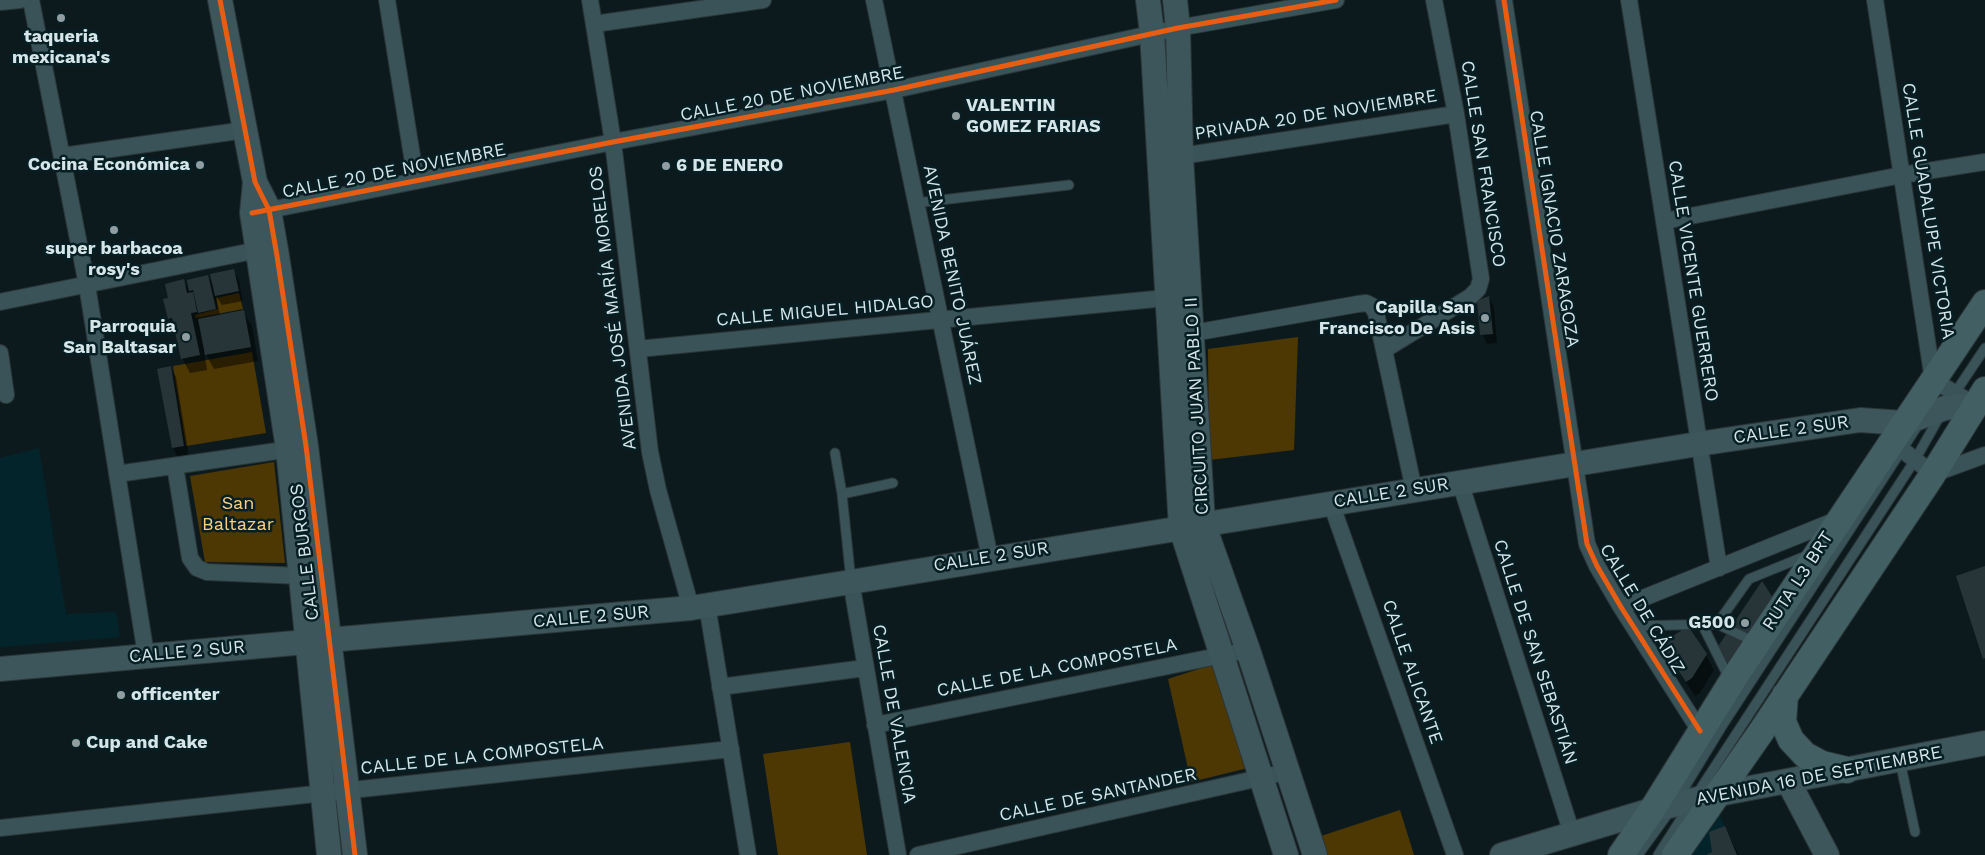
<!DOCTYPE html>
<meta charset="utf-8">
<style>
body{margin:0}
canvas{display:block;background:#0d1a1d}
</style>
<canvas width="1985" height="855"></canvas>
<script>
const ctx = document.querySelector('canvas').getContext('2d');
ctx.lineJoin = 'round';
function fillPath(path, color) {
  ctx.fillStyle = color;
  ctx.fill(path, 'evenodd');
}
function poly(rows) {
  const path = new Path2D();
  for (const r of rows) {
    path.moveTo(r[0], r[1]);
    for (let i = 2; i < r.length; i += 2) path.lineTo(r[i], r[i + 1]);
  }
  return path;
}
function trace(path, color, width, dash) {
  ctx.strokeStyle = color;
  ctx.lineWidth = width;
  ctx.lineCap = dash ? 'butt' : 'round';
  ctx.setLineDash(dash || []);
  ctx.stroke(path);
}
function drawText(font, color, halo, rows, align = 'center') {
  ctx.font = font + ' "Work Sans",sans-serif';
  ctx.lineWidth = 5;
  ctx.setLineDash([]);
  ctx.textBaseline = 'middle';
  ctx.strokeStyle = halo;
  ctx.fillStyle = color;
  for (const [text, x, y, turn = 0] of rows) {
    ctx.save();
    ctx.translate(x, y);
    ctx.rotate((+turn || 0) * Math.PI / 180);
    ctx.textAlign = isNaN(turn) ? turn : align;
    if (halo) ctx.strokeText(text, 0, 0);
    ctx.fillText(text, 0, 0);
    ctx.restore();
  }
}
fillPath(poly([
 [39,448,66,614,116,612,120,637,0,647,0,458],
 [1716,806,1737,855,1684,855]
]), '#03242b');
fillPath(poly([
 [239,293,243,309,196,318,195,315,218,309,216,298],
 [1298,337,1294,450,1209,460,1208,349],
 [252,352,266,433,186,446,173,366],
 [274,462,285,563,205,562,190,476],
 [1217,663,1252,767,1191,782,1168,679],
 [850,742,867,855,778,855,763,754],
 [1400,810,1414,855,1328,855,1321,836]
]), '#4d3804');
fillPath(poly([
 [233,270,239,280,243,301,222,305,216,296,220,316,243,312,252,326,258,361,214,369,204,351,207,370,190,373,182,358,176,330,169,318,184,281,190,292,189,281,208,277,214,287],
 [1489,298,1494,307,1497,343,1487,344,1482,334],
 [170,368,176,377,189,456,178,458,173,448,158,370],
 [1706,655,1714,670,1700,693,1695,696,1671,659],
 [1724,827,1739,855,1709,855,1713,853]
]), '#0007');
fillPath(poly([
 [234,269,239,291,215,296,210,274],
 [208,275,216,309,198,313,193,290,189,291,187,280],
 [184,279,187,293,193,292,197,312,191,313,200,355,181,359,172,318,168,319,163,299,168,298,165,284],
 [1489,296,1493,334,1480,335,1477,301],
 [244,310,251,347,205,355,198,319],
 [171,366,184,446,172,448,157,369],
 [1985,566,1985,658,1983,659,1956,576],
 [1762,581,1773,598,1729,665,1717,648],
 [1688,626,1707,654,1692,678,1686,682,1661,644],
 [1725,826,1737,855,1706,855,1712,852,1709,832]
]), '#273538');
const lane = poly([
 [915,203,1069,185],
 [1953,396,1985,348],
 [835,453,842,494,893,483],
 [842,494,851,581],
 [1702,624,1730,680],
 [1717,624,1749,579,1808,555],
 [1633,626,1717,624,1755,642],
 [1900,761,1915,832],
 [1697,794,1915,460,1941,414],
 [1677,800,1724,723,1920,422],
 [1638,855,1670,811],
 [1658,855,1690,805]
]);
const street = poly([
 [31,0,87,285,146,655],
 [387,0,416,181],
 [590,0,613,142,650,452,658,490,691,608],
 [874,0,990,558],
 [1504,0,1587,544,1597,566,1621,607,1700,731],
 [1629,0,1719,568],
 [1875,0,1933,380,1975,405],
 [0,2,20,0],
 [594,24,763,0],
 [62,156,245,130],
 [1181,156,1456,114],
 [259,212,613,142,894,90,1178,28,1336,0],
 [1665,221,1902,175,1985,162],
 [0,302,268,248],
 [1193,333,1358,304,1366,303,1372,306,1376,313,1384,350,1414,490],
 [638,349,1166,298],
 [1384,350,1470,297,1478,289,1481,279,1456,114,1434,0],
 [0,353,6,395],
 [1891,441,1933,474,1985,455],
 [175,466,190,558,197,568,207,572,302,576],
 [117,474,298,448],
 [1460,482,1572,834],
 [1331,503,1455,855],
 [851,581,898,855],
 [707,605,748,855],
 [1621,607,1839,519],
 [720,687,865,668],
 [875,725,1248,650],
 [0,828,731,749],
 [918,855,1286,772]
]);
const secondary = poly([
 [220,0,255,182,269,210,277,256,306,446,355,855],
 [1148,0,1152,33,1181,528,1286,855],
 [1175,0,1178,28,1181,156,1203,523,1248,650,1315,855],
 [255,182,252,213,288,449,329,855],
 [0,669,691,608,1698,444,1860,420,1904,423,1945,408,1975,405],
 [1788,781,1827,855],
 [1502,855,1652,810,1719,794,1985,743]
]);
const primary = poly([
 [1785,695,1783,722,1791,740,1805,755,1822,764,1847,770],
 [1621,855,1652,810,1736,675,1985,303],
 [1675,855,1761,732,1933,474,1985,390]
]);
trace(lane, '#2b3638', 11);
trace(street, '#2b3638', 18);
trace(secondary, '#2b3638', 26);
trace(primary, '#2b3638', 28);
trace(lane, '#395358', 9);
trace(street, '#395358', 16);
trace(secondary, '#3d565c', 24);
trace(primary, '#425f64', 26);
trace(poly([
 [220,0,255,182,269,210,277,256,306,446,355,855],
 [1504,0,1587,544,1597,566,1621,607,1700,731],
 [252,213,613,142,894,90,1178,28,1336,0]
]), '#e95d12', 5);
for (const [x, y, r, color] of [
 [61,18,5,"#909ea1"],
 [956,116,5,"#909ea1"],
 [200,165,5,"#909ea1"],
 [666,166,5,"#909ea1"],
 [114,230,5,"#909ea1"],
 [1485,318,5,"#909ea1"],
 [186,337,5,"#909ea1"],
 [1745,623,5,"#909ea1"],
 [121,695,5,"#909ea1"],
 [76,743,5,"#909ea1"]
]) {
  const dot = new Path2D();
  dot.arc(x, y, r, 0, 2 * Math.PI);
  ctx.fillStyle = color;
  ctx.fill(dot);
  trace(dot, '#061f24', 2);
}
drawText('bold 18px', '#d6e5e8', '#061f24', [
 ["taqueria",61,37,"center"],
 ["mexicana's",61,58,"center"],
 ["VALENTIN",966,106],
 ["GOMEZ FARIAS",966,127],
 ["Cocina Económica",190,165,"right"],
 ["6 DE ENERO",676,166],
 ["super barbacoa",114,249,"center"],
 ["rosy's",114,270,"center"],
 ["Capilla San",1475,308,"right"],
 ["Francisco De Asis",1475,329,"right"],
 ["Parroquia",176,327,"right"],
 ["San Baltasar",176,348,"right"],
 ["G500",1735,623,"right"],
 ["officenter",131,695],
 ["Cup and Cake",86,743]
], 'left');
drawText('18px', '#d6e5e8', '#061f24', [
 ["CALLE 20 DE NOVIEMBRE",792,94,-11],
 ["PRIVADA 20 DE NOVIEMBRE",1316,115,-9],
 ["CALLE SAN FRANCISCO",1483,164,81],
 ["CALLE 20 DE NOVIEMBRE",394,171,-11],
 ["CALLE GUADALUPE VICTORIA",1928,211,81],
 ["CALLE IGNACIO ZARAGOZA",1554,229,81],
 ["AVENIDA BENITO JUÁREZ",952,275,78],
 ["CALLE VICENTE GUERRERO",1693,281,81],
 ["AVENIDA JOSÉ MARÍA MORELOS",613,308,-97],
 ["CALLE MIGUEL HIDALGO",825,311,-5],
 ["CIRCUITO JUAN PABLO II",1197,406,-93],
 ["CALLE 2 SUR",1791,430,-8],
 ["CALLE 2 SUR",1391,493,-9],
 ["CALLE BURGOS",305,552,-97],
 ["CALLE 2 SUR",991,557,-9],
 ["RUTA L3 BRT",1798,581,-57],
 ["CALLE DE CÁDIZ",1642,609,59],
 ["CALLE 2 SUR",591,617,-5],
 ["CALLE 2 SUR",187,652,-5],
 ["CALLE DE SAN SEBASTIÁN",1535,652,72],
 ["CALLE DE LA COMPOSTELA",1057,668,-11],
 ["CALLE ALICANTE",1412,672,71],
 ["CALLE DE VALENCIA",894,714,80],
 ["CALLE DE LA COMPOSTELA",482,756,-6],
 ["AVENIDA 16 DE SEPTIEMBRE",1819,776,-11],
 ["CALLE DE SANTANDER",1098,795,-12]
]);
drawText('18px', '#fed07c', '#061f24', [
 ["San",238,504],
 ["Baltazar",238,525]
]);
</script>
